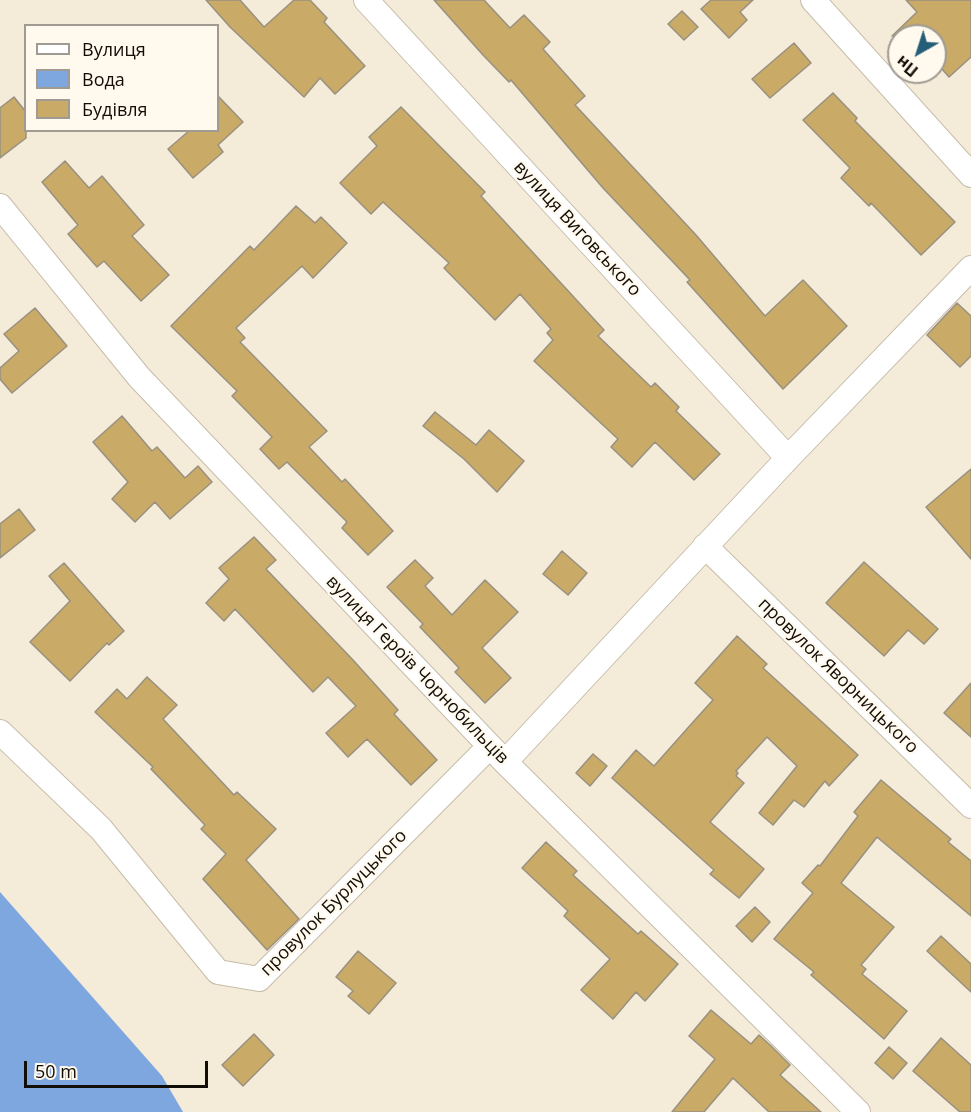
<!DOCTYPE html>
<meta charset="utf-8">
<style>
body{margin:0}
#map{position:relative;width:971px;height:1112px;overflow:hidden;background:#f4ebd9;font-family:"Open Sans",sans-serif}
canvas{display:block}
.legend{position:absolute;left:24px;top:24px;width:195px;height:108px;box-sizing:border-box;background:#fff9ee;border:2px solid #a09b92;margin:0;padding:8px 10px;list-style:none;font-size:18px;color:#110e08}
.legend li{display:flex;align-items:center;gap:12px;height:30px}
.legend b{width:30px;border:2px solid #a09b92}
.north{position:absolute;left:887px;top:24px;width:60px;height:60px;box-sizing:border-box;background:#fff9ee;border:2px solid #a09b92;border-radius:50%;rotate:219deg;font-size:16px;font-weight:700;line-height:24px;text-align:center;color:#110e08}
.north::after{content:'';display:block;margin:auto;width:21px;height:27px;background:#255e78;clip-path:polygon(50% 0,100% 100%,50% 72%,0 100%)}
.scale{position:absolute;left:24px;top:1061px;width:184px;height:27px;box-sizing:border-box;border:3px solid #110e08;border-top:0;padding-left:8px;font-size:18px;line-height:21px;white-space:nowrap;color:#110e08;-webkit-text-stroke:4px #fff9ee;paint-order:stroke}
</style>
<div id="map">
<canvas width="971" height="1112"></canvas>
<ul class="legend">
<li><b style="height:8px;background:#fff"></b>Вулиця</li>
<li><b style="height:16px;background:#7ea6df"></b>Вода</li>
<li><b style="height:16px;background:#c9aa66"></b>Будівля</li>
</ul>
<div class="north">Пн</div>
<div class="scale">50 m</div>
</div>
<script>
const ctx = document.querySelector('canvas').getContext('2d');
ctx.lineJoin = 'round';
function fillPath(path, color) {
  ctx.fillStyle = color;
  ctx.fill(path, 'evenodd');
}
function poly(rows) {
  const path = new Path2D();
  for (const r of rows) {
    path.moveTo(r[0], r[1]);
    for (let i = 2; i < r.length; i += 2) path.lineTo(r[i], r[i + 1]);
  }
  return path;
}
function trace(path, color, width, dash) {
  ctx.strokeStyle = color;
  ctx.lineWidth = width;
  ctx.lineCap = dash ? 'butt' : 'round';
  ctx.setLineDash(dash || []);
  ctx.stroke(path);
}
function drawText(font, color, halo, rows, align = 'center') {
  ctx.font = font + ' "Open Sans",sans-serif';
  ctx.lineWidth = 4.5;
  ctx.setLineDash([]);
  ctx.textBaseline = 'middle';
  ctx.strokeStyle = halo;
  ctx.fillStyle = color;
  for (const [text, x, y, turn = 0] of rows) {
    ctx.save();
    ctx.translate(x, y);
    ctx.rotate((+turn || 0) * Math.PI / 180);
    ctx.textAlign = isNaN(turn) ? turn : align;
    if (halo) ctx.strokeText(text, 0, 0);
    ctx.fillText(text, 0, 0);
    ctx.restore();
  }
}
fillPath(poly([
 [0,892,162,1076,183,1112,0,1112]
]), '#7ea6df');
const building = poly([
 [206,0,240,0,264,27,294,0,310,0,327,18,324,22,365,66,335,94,320,78,304,97,230,27,206,0],
 [434,0,484,0,510,28,524,15,550,42,543,49,585,96,575,105,696,235,765,316,803,280,847,326,783,389,687,282,690,280,603,188,511,80,509,82,483,55,434,0],
 [711,0,753,0,740,12,747,20,729,38,701,9,711,0],
 [906,0,971,0,971,57,949,77,935,61,935,36,892,36,917,12,906,0],
 [682,11,698,27,684,40,668,24,682,11],
 [794,43,811,63,770,98,752,79,794,43],
 [833,93,857,118,855,121,955,222,921,255,871,203,869,206,841,178,850,168,803,120,833,93],
 [218,96,243,122,218,145,223,152,193,178,168,149,190,130,218,130,218,96],
 [14,97,26,112,26,138,0,158,0,108,14,97],
 [401,107,485,192,481,196,604,330,598,336,651,387,655,383,679,407,676,411,720,454,694,480,655,442,632,467,611,447,618,439,534,361,553,340,547,333,551,329,520,294,495,320,444,268,449,263,383,202,371,214,340,183,377,146,369,137,401,107],
 [65,161,89,188,102,176,144,225,132,236,169,275,141,301,104,261,97,267,68,234,78,225,42,182,65,161],
 [296,206,315,223,321,217,347,243,313,278,302,266,236,328,245,338,240,342,327,431,309,447,342,482,345,479,393,531,368,555,342,528,347,522,287,462,279,469,260,449,272,437,232,396,237,391,171,326,250,246,254,250,296,206],
 [957,303,971,316,971,356,960,367,927,335,957,303],
 [35,308,67,346,12,393,0,379,0,368,19,351,4,334,35,308],
 [435,412,476,445,489,430,524,461,497,492,464,459,423,426,435,412],
 [122,416,152,451,157,447,185,478,198,466,212,482,170,519,155,502,135,522,112,499,128,482,93,442,122,416],
 [971,469,971,559,926,507,971,469],
 [19,509,35,530,0,558,0,524,19,509],
 [254,537,276,560,266,569,353,660,398,710,394,714,437,760,411,785,367,739,348,757,326,733,356,706,328,677,313,692,235,609,224,621,206,603,229,579,219,568,254,537],
 [562,551,587,573,568,595,543,574,562,551],
 [415,560,433,578,425,586,452,615,485,580,518,612,482,648,511,678,485,703,455,672,459,668,420,627,423,624,387,587,415,560],
 [864,562,938,629,924,644,908,630,884,656,826,603,864,562],
 [64,563,124,631,109,645,107,643,70,681,30,642,70,601,49,576,64,563],
 [737,636,767,664,763,668,858,755,829,786,825,781,804,807,794,800,773,825,759,813,797,766,767,737,736,771,738,773,736,776,744,783,710,822,764,869,739,898,710,874,714,870,612,778,636,750,654,766,694,721,713,700,695,683,737,636],
 [147,677,177,705,163,719,234,795,237,792,276,829,246,860,299,919,267,950,203,879,226,854,201,829,205,825,151,769,153,767,95,712,117,689,127,699,147,677],
 [971,683,971,737,944,713,971,683],
 [593,754,607,766,590,786,576,773,593,754],
 [881,780,951,839,948,842,971,861,971,916,877,837,841,883,894,927,861,965,866,969,862,974,907,1011,884,1039,811,975,814,972,774,939,813,893,802,883,818,865,820,866,858,816,854,812,881,780],
 [546,842,577,871,573,875,638,934,641,931,678,964,645,1001,636,992,613,1019,581,990,610,959,564,916,568,911,522,868,546,842],
 [755,907,770,922,752,942,736,926,755,907],
 [941,936,971,964,971,992,927,951,941,936],
 [358,951,396,983,369,1014,348,996,353,991,336,977,358,951],
 [711,1010,751,1044,759,1035,771,1046,790,1065,780,1075,821,1112,769,1112,733,1078,704,1112,672,1112,715,1059,689,1036,711,1010],
 [254,1034,274,1055,243,1086,222,1065,254,1034],
 [941,1038,971,1065,971,1112,960,1112,913,1071,941,1038],
 [889,1047,907,1063,893,1079,875,1063,889,1047]
]);
fillPath(building, '#c9aa66');
trace(building, '#999180', 1.5);
const minor = poly([
 [366,0,788,458],
 [813,0,971,175],
 [0,206,139,377,505,762,858,1112],
 [705,546,971,806],
 [0,732,101,829,218,972,259,979,490,746],
 [505,762,788,458,971,268]
]);
trace(minor, '#c6bdab', 26);
trace(minor, '#fff', 24);
drawText('18px', '#110e08', '#fff9ee', [
 ["вулиця Виговського",577,229,47],
 ["вулиця Героїв Чорнобильців",417,670,46],
 ["провулок Яворницького",838,676,44],
 ["провулок Бурлуцького",334,903,-45]
]);
</script>
